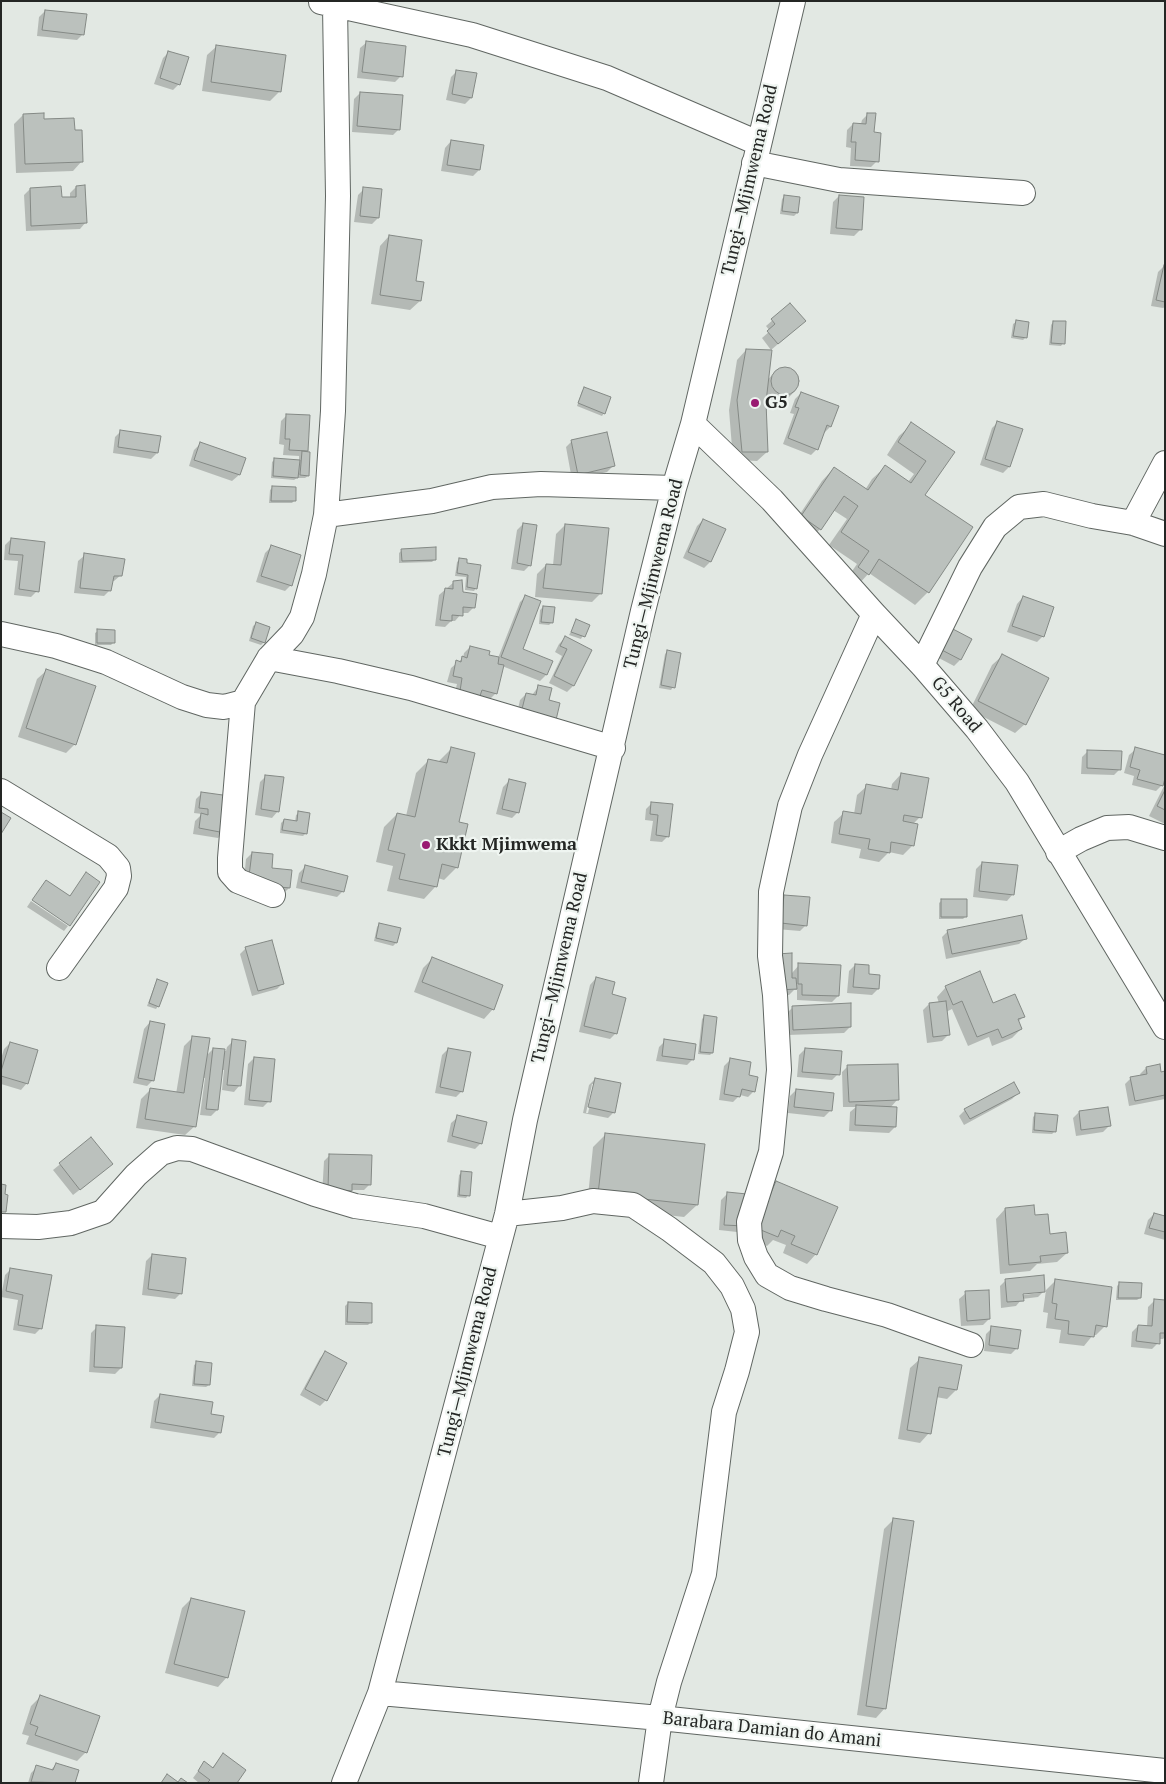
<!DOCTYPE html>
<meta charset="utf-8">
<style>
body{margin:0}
#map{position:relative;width:1166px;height:1784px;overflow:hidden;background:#e2e8e3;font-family:"PT Serif",serif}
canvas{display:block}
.frame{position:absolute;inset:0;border:2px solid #242624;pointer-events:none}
</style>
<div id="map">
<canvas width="1166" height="1784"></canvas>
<div class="frame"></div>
</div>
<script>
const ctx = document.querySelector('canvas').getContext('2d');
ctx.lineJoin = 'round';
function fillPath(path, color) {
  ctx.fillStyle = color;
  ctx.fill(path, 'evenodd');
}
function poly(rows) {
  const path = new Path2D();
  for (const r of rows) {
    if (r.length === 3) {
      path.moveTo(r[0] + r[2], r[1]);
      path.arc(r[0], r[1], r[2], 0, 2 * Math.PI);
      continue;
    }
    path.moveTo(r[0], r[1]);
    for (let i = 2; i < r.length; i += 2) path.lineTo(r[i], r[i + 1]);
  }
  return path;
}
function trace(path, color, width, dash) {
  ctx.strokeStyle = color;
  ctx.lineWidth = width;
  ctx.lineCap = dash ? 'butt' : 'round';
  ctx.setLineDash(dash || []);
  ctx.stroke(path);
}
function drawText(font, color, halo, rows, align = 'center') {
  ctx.font = font + ' "PT Serif",serif';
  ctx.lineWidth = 4.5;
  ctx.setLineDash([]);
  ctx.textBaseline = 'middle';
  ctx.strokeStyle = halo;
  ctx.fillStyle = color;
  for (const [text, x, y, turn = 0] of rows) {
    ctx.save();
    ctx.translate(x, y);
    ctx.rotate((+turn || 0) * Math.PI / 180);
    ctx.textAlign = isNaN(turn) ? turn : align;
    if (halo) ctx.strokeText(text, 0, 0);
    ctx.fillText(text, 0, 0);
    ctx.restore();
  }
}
fillPath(poly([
 [45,11,83,34,77,40,37,36,39,17],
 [367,42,401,76,395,82,357,78,360,48],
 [217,46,280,91,270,101,202,91,207,55],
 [169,52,179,84,173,90,154,84,163,58],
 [457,71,471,98,465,104,446,100,451,77],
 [360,93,399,129,393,135,352,132,354,99],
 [868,114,873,133,877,161,871,167,850,166,851,148,846,147,847,130,853,124,861,124,862,120],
 [23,115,74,132,82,161,73,171,16,173,14,124],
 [451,141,479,170,473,176,441,171,445,148],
 [76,187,86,222,80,229,26,231,24,195,30,189,60,199,70,198,70,193],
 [364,189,378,218,372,224,354,222,358,195],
 [839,196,860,230,854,236,830,234,833,202],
 [784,197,797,213,794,216,780,214,782,199],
 [389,236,415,282,420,301,410,310,371,304,380,246],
 [1164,266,1165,307,1163,308,1151,306,1158,272],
 [790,305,798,327,771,350,762,338,770,331,766,326],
 [1016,322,1026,337,1023,340,1011,338,1013,324],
 [1053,322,1063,343,1061,346,1049,345,1051,325],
 [746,350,767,380,779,369,786,368,794,372,798,379,795,391,788,398,776,402,769,399,766,392,767,452,757,461,733,460,729,410,737,360],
 [585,389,604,413,602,416,577,406,582,391],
 [801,393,830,427,824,433,817,449,811,455,783,444,794,414,790,413,795,399],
 [287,415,307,450,304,453,308,476,305,478,297,478,294,480,271,478,272,462,275,459,299,461,299,456,283,455,284,445,279,444,281,421],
 [998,422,1009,467,1003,473,980,465,992,428],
 [912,424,953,452,924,496,971,528,928,592,915,605,869,573,856,587,846,580,857,564,829,545,847,519,833,510,820,529,808,542,790,529,822,481,834,468,865,490,872,479,885,467,908,482,914,474,887,455,899,436],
 [121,431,157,453,151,459,113,453,115,437],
 [572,441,613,466,607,472,572,480,566,447],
 [200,444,244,459,239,475,232,481,189,466,194,450],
 [272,488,294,501,292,503,269,503,270,490],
 [703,520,710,562,704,568,683,558,697,526],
 [523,524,530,565,524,571,511,569,517,530],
 [565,525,601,593,592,602,535,597,537,574,546,565,553,565,556,534],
 [11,539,44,543,37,591,31,597,14,595,18,561,4,560,5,545],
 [271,547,291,585,285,591,256,582,265,553],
 [402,550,435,559,432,562,399,563,399,553],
 [85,555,121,575,114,581,112,581,110,590,104,596,74,593,78,561],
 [460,559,466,565,476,588,474,591,465,590,466,577,455,576,457,562],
 [454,582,474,607,468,613,462,613,455,621,451,621,445,627,435,626,439,595],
 [526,596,521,649,546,675,540,681,502,666,496,693,490,699,454,696,457,684,447,682,451,668,463,658,464,653,470,647,487,656,498,658,520,602],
 [1023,597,1043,636,1037,642,1007,632,1017,604],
 [543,607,552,622,549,625,539,624,540,610],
 [577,620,588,625,581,639,569,635],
 [256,624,264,642,261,645,249,641,253,626],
 [98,631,113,643,111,645,95,645,95,633],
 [945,635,971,639,960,660,954,666,935,656],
 [565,638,590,650,573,686,567,692,549,683,562,656,555,652,559,644],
 [667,652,673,687,671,690,659,688,665,654],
 [1002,656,1025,724,1015,733,970,710,992,665],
 [47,670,75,744,66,753,18,737,37,679],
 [539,686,550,689,516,718,520,700,526,694,532,695],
 [451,749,457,823,457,867,444,880,438,878,436,886,424,899,387,891,393,866,376,862,384,827,397,814,406,816,416,773,429,760,438,762],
 [1136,749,1162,785,1156,791,1132,785,1134,776,1124,773,1129,755],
 [1088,751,1120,769,1114,775,1081,774,1082,757],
 [901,774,920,817,913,824,913,845,903,855,889,852,879,862,859,858,861,849,831,843,834,822,844,813,854,814,857,795,867,786,891,790,892,784],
 [266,776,278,811,272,818,255,815,260,782],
 [509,781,518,812,512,818,496,814,503,787],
 [1165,784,1165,824,1149,816],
 [202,793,224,832,218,838,193,834,195,821,202,814,194,813,196,799],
 [652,803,671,805,668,836,662,842,650,841,653,821,645,820,646,809],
 [299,813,306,833,303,836,280,833,281,823,284,820,295,822,296,815],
 [252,853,289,888,283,894,243,890,246,859],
 [982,863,1013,894,1007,901,973,897,976,869],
 [305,867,343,891,337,897,296,888,299,873],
 [86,874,70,924,33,899,46,881,69,897],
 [784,896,806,925,800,931,776,929,778,902],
 [942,900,966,916,963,919,939,919,939,903],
 [31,901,68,926,64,931,27,907],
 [379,924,399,929,396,943,393,946,374,941,377,927],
 [948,931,1026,938,1019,944,946,959,942,937],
 [246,948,283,983,277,989,252,996,240,954],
 [432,959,493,1009,484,1019,414,992,423,968],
 [799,965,838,996,832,1002,797,1000,797,990,794,990,789,995,772,996],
 [855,965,878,989,872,995,847,993,849,971],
 [596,978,610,995,616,1033,610,1039,579,1032,590,985],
 [157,981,158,1006,156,1009,147,1006,155,984],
 [946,987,1023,1017,1018,1022,1021,1029,1012,1038,992,1046,989,1037,968,1046,952,1009,946,1012,948,1035,942,1041,927,1043,923,1010,929,1004,939,1003,937,997],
 [793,1007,850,1027,844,1033,788,1035,787,1013],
 [704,1017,712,1053,710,1055,698,1054,702,1019],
 [150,1022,153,1080,147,1086,133,1083,144,1029],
 [193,1037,205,1057,213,1049,226,1051,227,1047,233,1041,240,1085,234,1092,222,1090,224,1070,222,1070,217,1110,211,1116,200,1115,205,1078,202,1078,195,1126,185,1135,136,1128,141,1099,150,1090,176,1094,184,1046],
 [665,1041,693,1059,687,1065,656,1061,659,1047],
 [10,1043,27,1083,21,1090,1,1084,1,1059,4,1049],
 [448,1049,462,1091,456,1097,435,1093,442,1055],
 [805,1049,838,1074,832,1080,797,1077,799,1055],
 [254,1058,269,1101,263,1107,244,1105,248,1064],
 [730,1060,748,1076,754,1091,748,1097,740,1095,733,1102,719,1100,724,1066],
 [848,1066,898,1099,890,1108,895,1127,889,1133,849,1131,850,1112,856,1107,843,1107,842,1072],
 [1146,1068,1160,1073,1165,1072,1165,1099,1129,1106,1125,1084,1131,1078,1141,1076,1140,1074],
 [595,1079,614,1112,608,1118,583,1113,589,1085],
 [592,1084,595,1084,588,1113,586,1113],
 [796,1090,830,1111,824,1117,788,1113,790,1096],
 [1018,1093,1012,1099,964,1125,959,1116,965,1110],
 [1079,1112,1109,1126,1103,1132,1076,1136,1073,1118],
 [1036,1114,1055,1131,1052,1134,1032,1133,1033,1117],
 [458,1117,481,1143,475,1149,447,1142,451,1123],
 [606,1134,697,1205,684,1217,587,1206,593,1147],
 [91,1139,105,1170,73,1195,53,1170],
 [330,1155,370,1184,364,1190,351,1190,345,1196,322,1195,324,1161],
 [462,1172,468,1195,466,1198,457,1197,459,1175],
 [776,1182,816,1254,807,1264,783,1253,786,1245,773,1240,767,1246,748,1237,767,1192],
 [727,1194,743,1225,737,1232,719,1230,721,1200],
 [1005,1209,1034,1217,1049,1235,1067,1253,1057,1262,1037,1264,1030,1271,1000,1274,996,1219],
 [1154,1214,1165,1217,1165,1240,1144,1234,1148,1220],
 [152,1255,181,1293,175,1299,142,1295,146,1261],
 [11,1269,41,1328,35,1334,13,1330,18,1300,1,1297,5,1275],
 [1006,1280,1044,1291,1038,1297,1022,1299,1016,1306,1001,1308,1000,1286],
 [1039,1291,1039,1293,1017,1296,1017,1293],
 [1055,1281,1105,1326,1096,1335,1093,1335,1084,1346,1059,1343,1061,1330,1046,1328,1048,1313,1043,1312,1046,1290],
 [1119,1284,1140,1298,1137,1300,1116,1300,1117,1286],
 [966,1293,989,1319,983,1325,961,1326,959,1299],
 [1154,1301,1165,1302,1165,1337,1163,1339,1159,1339,1158,1343,1152,1349,1131,1347,1132,1332,1138,1326,1147,1327,1148,1307],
 [348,1303,370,1323,368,1325,345,1325,345,1306],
 [97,1327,121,1368,115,1374,89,1372,91,1333],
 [992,1328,1017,1348,1011,1354,984,1351,986,1334],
 [326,1352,326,1400,320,1406,300,1395,320,1358],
 [920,1359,956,1390,947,1399,936,1397,929,1433,920,1443,898,1439,910,1368],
 [197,1363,209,1385,206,1387,192,1386,194,1365],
 [160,1395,209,1415,220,1432,214,1438,150,1428,154,1401],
 [893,1520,885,1708,876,1718,857,1715,884,1529],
 [191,1599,227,1677,218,1687,165,1673,182,1608],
 [41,1696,86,1752,77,1761,26,1744,29,1736,22,1734,31,1706],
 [223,1755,236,1783,199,1783,193,1778,204,1763,212,1768],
 [56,1764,74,1783,28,1783,31,1773,37,1767,50,1771]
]), '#0003');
const building = poly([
 [45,10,87,14,84,35,42,30,45,10],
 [366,41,406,46,403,77,362,72,366,41],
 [216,45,286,55,281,92,211,82,216,45],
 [168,51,189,57,180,85,160,78,168,51],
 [456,70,477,73,472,98,452,94,456,70],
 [360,92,403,95,400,130,357,126,360,92],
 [44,113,44,119,74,118,75,130,82,130,83,162,25,164,23,114,44,113],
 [867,113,876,113,874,132,881,133,879,162,855,160,856,142,851,142,853,123,866,124,867,113],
 [451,140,484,145,480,170,447,165,451,140],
 [85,185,87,223,31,226,30,188,61,186,62,197,76,197,76,186,85,185],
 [363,187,382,189,379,218,360,216,363,187],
 [784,195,800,197,798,213,782,211,784,195],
 [839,195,864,197,862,230,836,228,839,195],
 [389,235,422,240,416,281,424,282,421,301,380,295,389,235],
 [1164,265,1165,265,1165,302,1156,300,1164,265],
 [790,303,806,321,778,344,767,331,775,324,771,319,790,303],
 [1016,320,1029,322,1027,338,1013,336,1016,320],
 [1053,321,1066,321,1065,344,1051,343,1053,321],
 [746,349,772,350,766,402,768,452,742,452,737,400,746,349],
 [785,381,14],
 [584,387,611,397,605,414,578,403,584,387],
 [801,392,839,406,831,427,827,425,818,450,788,438,799,408,795,407,801,392],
 [286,414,310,415,308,451,289,450,290,439,285,439,286,414],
 [997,421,1023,429,1010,467,985,459,997,421],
 [911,422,955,452,925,495,973,527,929,593,879,559,869,575,858,567,869,551,841,532,858,506,844,496,821,530,801,516,834,467,868,490,885,465,911,483,926,461,898,442,911,422],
 [120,430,161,436,158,453,118,447,120,430],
 [607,432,615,466,578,475,571,440,607,432],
 [200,442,246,458,240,475,194,460,200,442],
 [302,451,310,452,309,476,300,475,302,451],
 [274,458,300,460,298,478,273,476,274,458],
 [272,486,296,487,296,501,271,501,272,486],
 [703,519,726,529,711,562,688,552,703,519],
 [523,523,537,525,531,566,517,563,523,523],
 [565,524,609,528,602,594,543,588,546,564,561,565,565,524],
 [11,538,45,542,39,592,19,589,23,555,9,554,11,538],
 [271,545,301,555,292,586,261,576,271,545],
 [436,547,436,560,402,561,401,549,436,547],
 [84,553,125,559,122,576,114,576,111,591,80,588,84,553],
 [459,558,467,559,467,563,481,565,477,589,467,587,468,575,457,573,459,558],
 [462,580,463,592,477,594,475,608,463,607,463,616,452,615,452,621,440,620,445,588,453,589,453,581,462,580],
 [525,595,541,601,523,649,553,661,547,675,501,657,525,595],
 [1023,596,1054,607,1044,637,1012,626,1023,596],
 [543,606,555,607,553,623,541,622,543,606],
 [576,619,590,625,585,637,571,632,576,619],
 [256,622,270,627,265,643,251,638,256,622],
 [951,628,972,639,961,660,940,649,951,628],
 [97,629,115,630,115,643,97,643,97,629],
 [565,636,592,650,574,686,554,676,567,649,560,646,565,636],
 [470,646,490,651,489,655,499,657,498,664,504,665,497,694,482,690,480,696,460,691,462,678,453,676,456,660,461,662,462,656,467,658,470,646],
 [667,650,681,653,675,688,661,685,667,650],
 [1002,654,1049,678,1026,725,978,701,1002,654],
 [46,669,96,686,76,745,26,728,46,669],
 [538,685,552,688,549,700,560,703,556,720,521,713,526,693,536,695,538,685],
 [451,747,475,753,459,822,468,824,458,868,442,864,437,887,399,879,405,854,388,850,397,813,415,817,428,759,447,763,451,747],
 [1135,747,1165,755,1165,778,1163,786,1137,779,1140,770,1130,767,1135,747],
 [1087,750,1122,751,1121,770,1087,768,1087,750],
 [901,773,929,778,922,818,904,815,903,821,918,824,914,846,891,842,890,853,868,849,870,839,839,834,843,811,861,814,866,784,898,790,901,773],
 [265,775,284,777,279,812,261,809,265,775],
 [509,779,526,783,519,813,502,809,509,779],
 [1165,790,1165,810,1157,806,1165,790],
 [201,792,230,796,225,833,199,828,201,813,208,815,208,809,199,808,201,792],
 [651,802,673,804,669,837,656,835,658,815,650,814,651,802],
 [298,811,310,813,307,834,282,830,284,819,297,821,298,811],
 [1,812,11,818,1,834,1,812],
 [252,852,273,854,272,868,292,870,290,888,248,884,252,852],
 [982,862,1018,865,1014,895,979,891,982,862],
 [305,865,348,876,344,892,301,882,305,865],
 [86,872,100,882,70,926,32,900,46,880,70,896,86,872],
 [784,895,810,897,807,926,781,923,784,895],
 [941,899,967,899,967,917,941,917,941,899],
 [1022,915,1027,939,952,954,947,930,1022,915],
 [379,923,401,928,397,943,376,938,379,923],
 [272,940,284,984,258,991,245,947,272,940],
 [792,953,792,978,796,978,797,989,778,990,777,954,792,953],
 [432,957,503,985,494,1010,422,982,432,957],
 [798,963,841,965,839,996,802,995,802,984,798,984,798,963],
 [855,964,869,965,869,974,880,975,879,989,853,987,855,964],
 [980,971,993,1003,1015,994,1025,1017,1018,1019,1022,1029,1002,1038,998,1029,977,1037,962,1001,953,1005,945,986,980,971],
 [596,977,615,982,612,994,626,998,617,1034,584,1026,596,977],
 [157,979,168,983,159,1007,149,1003,157,979],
 [946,1001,950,1035,933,1037,929,1003,946,1001],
 [851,1003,851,1027,793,1030,792,1006,851,1003],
 [704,1015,717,1017,713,1053,700,1052,704,1015],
 [150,1021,165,1024,154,1081,138,1078,150,1021],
 [192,1036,210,1038,196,1127,145,1119,150,1088,184,1093,192,1036],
 [232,1039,246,1041,241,1086,227,1085,232,1039],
 [664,1039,696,1044,694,1060,662,1056,664,1039],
 [10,1042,38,1050,28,1084,1,1076,1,1071,10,1042],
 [213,1048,225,1049,218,1110,206,1109,213,1048],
 [448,1048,471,1052,463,1092,440,1087,448,1048],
 [805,1048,842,1051,840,1075,802,1072,805,1048],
 [254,1057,275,1059,271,1102,249,1100,254,1057],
 [730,1058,751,1062,749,1075,758,1077,755,1092,742,1089,740,1097,724,1094,730,1058],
 [898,1064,899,1100,849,1102,847,1065,898,1064],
 [1160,1064,1161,1072,1165,1071,1165,1095,1135,1101,1130,1077,1147,1074,1146,1067,1160,1064],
 [595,1078,621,1083,615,1113,588,1107,595,1078],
 [1014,1082,1020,1093,970,1119,964,1109,1014,1082],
 [796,1089,834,1093,832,1111,794,1107,796,1089],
 [856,1105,897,1107,896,1127,855,1125,856,1105],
 [1108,1107,1111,1126,1081,1130,1079,1111,1108,1107],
 [1035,1113,1058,1115,1056,1132,1034,1130,1035,1113],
 [457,1115,487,1122,482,1144,452,1136,457,1115],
 [605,1133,705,1144,698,1205,598,1194,605,1133],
 [91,1137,113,1164,80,1190,59,1163,91,1137],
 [329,1154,372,1155,371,1185,352,1184,352,1191,328,1189,329,1154],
 [461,1171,472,1172,470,1196,459,1195,461,1171],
 [776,1181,838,1207,817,1255,791,1244,795,1236,781,1230,778,1237,756,1228,776,1181],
 [1,1184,6,1185,5,1194,8,1195,6,1212,1,1212,1,1184],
 [727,1192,747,1194,744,1226,724,1225,727,1192],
 [1034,1205,1035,1215,1048,1214,1050,1234,1066,1232,1068,1253,1040,1256,1041,1262,1009,1265,1005,1208,1034,1205],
 [1154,1213,1165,1216,1165,1232,1149,1228,1154,1213],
 [152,1254,186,1258,182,1294,148,1289,152,1254],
 [10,1268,52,1275,42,1329,18,1325,23,1295,6,1291,10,1268],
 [1044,1275,1045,1292,1023,1294,1024,1301,1007,1302,1005,1279,1044,1275],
 [1055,1279,1112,1287,1107,1327,1096,1325,1094,1337,1068,1334,1069,1321,1055,1319,1057,1304,1052,1303,1055,1279],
 [1119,1282,1142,1283,1141,1298,1118,1298,1119,1282],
 [989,1290,990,1319,967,1321,965,1291,989,1290],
 [1154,1299,1165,1300,1165,1333,1160,1333,1160,1344,1136,1341,1138,1325,1152,1326,1154,1299],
 [348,1302,372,1303,372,1323,347,1322,348,1302],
 [96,1325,125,1327,122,1368,94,1367,96,1325],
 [991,1326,1021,1330,1018,1349,989,1345,991,1326],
 [325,1351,347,1363,327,1401,305,1389,325,1351],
 [919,1357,962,1365,957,1390,939,1387,931,1434,907,1430,919,1357],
 [196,1361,212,1363,210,1385,194,1384,196,1361],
 [160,1394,213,1402,211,1414,224,1416,221,1433,155,1422,160,1394],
 [893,1518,914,1521,886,1709,866,1706,893,1518],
 [191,1598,245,1611,228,1678,174,1664,191,1598],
 [40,1695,100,1716,87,1753,35,1735,38,1727,30,1724,40,1695],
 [223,1753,246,1770,237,1783,207,1783,210,1780,198,1771,204,1761,213,1768,223,1753],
 [56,1763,79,1770,75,1783,31,1782,36,1765,53,1770,56,1763],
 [167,1774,178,1782,181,1778,188,1783,161,1783,167,1774]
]);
fillPath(building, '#bbc1bd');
trace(building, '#848985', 1);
const minor = poly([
 [321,2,472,35,607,78,758,143],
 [754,163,839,180,1023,193],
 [693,424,772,500,874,614,922,665,977,729,1017,782,1165,1027],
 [326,515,432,501,492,487,541,484,674,488],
 [1133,523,1165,463],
 [874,614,810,755,790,806,775,873,771,892,770,956,775,995,779,1070,771,1152,749,1222,750,1240,756,1257,767,1275,790,1288,826,1299,887,1315,971,1345],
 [1,634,56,646,106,662,182,697,207,705,224,707,243,702,269,658,292,634,302,617,314,574,326,515,333,411,338,196,335,6],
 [269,658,338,671,411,688,613,748],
 [922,665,970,567,995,527,1019,507,1044,504,1092,516,1133,523,1165,534],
 [243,702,230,858,230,872,238,881,273,895],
 [1,791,108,856,118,868,119,876,116,888,59,968],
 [1058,852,1081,839,1107,828,1129,827,1165,838],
 [507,1214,562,1208,593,1201,633,1205,669,1229,714,1263,732,1286,743,1309,747,1332,737,1371,724,1412,704,1574,669,1682,660,1718,651,1783],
 [1,1226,38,1227,71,1223,103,1212,136,1175,161,1153,177,1148,192,1149,315,1194,355,1206,424,1216,500,1237],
 [380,1693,660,1718,1165,1771],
 [344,1783,380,1693,507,1214,525,1120,643,611,674,488,693,424,793,1]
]);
trace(minor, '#606662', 26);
trace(minor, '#fff', 24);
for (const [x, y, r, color] of [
 [755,403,5,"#991a71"],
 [426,845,5,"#991a71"]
]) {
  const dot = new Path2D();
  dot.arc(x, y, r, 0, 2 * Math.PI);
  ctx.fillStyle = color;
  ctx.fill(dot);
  trace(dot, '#eff5f1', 2);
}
drawText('18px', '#242624', '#eff5f1', [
 ["Tungi—Mjimwema Road",750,180,-77],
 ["Tungi—Mjimwema Road",654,574,-76],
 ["G5 Road",956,705,50],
 ["Tungi—Mjimwema Road",560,968,-77],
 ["Tungi—Mjimwema Road",468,1362,-76],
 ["Barabara Damian do Amani",772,1730,6]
]);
drawText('bold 18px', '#242624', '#eff5f1', [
 ["G5",765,403],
 ["Kkkt Mjimwema",436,845]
], 'left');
</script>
